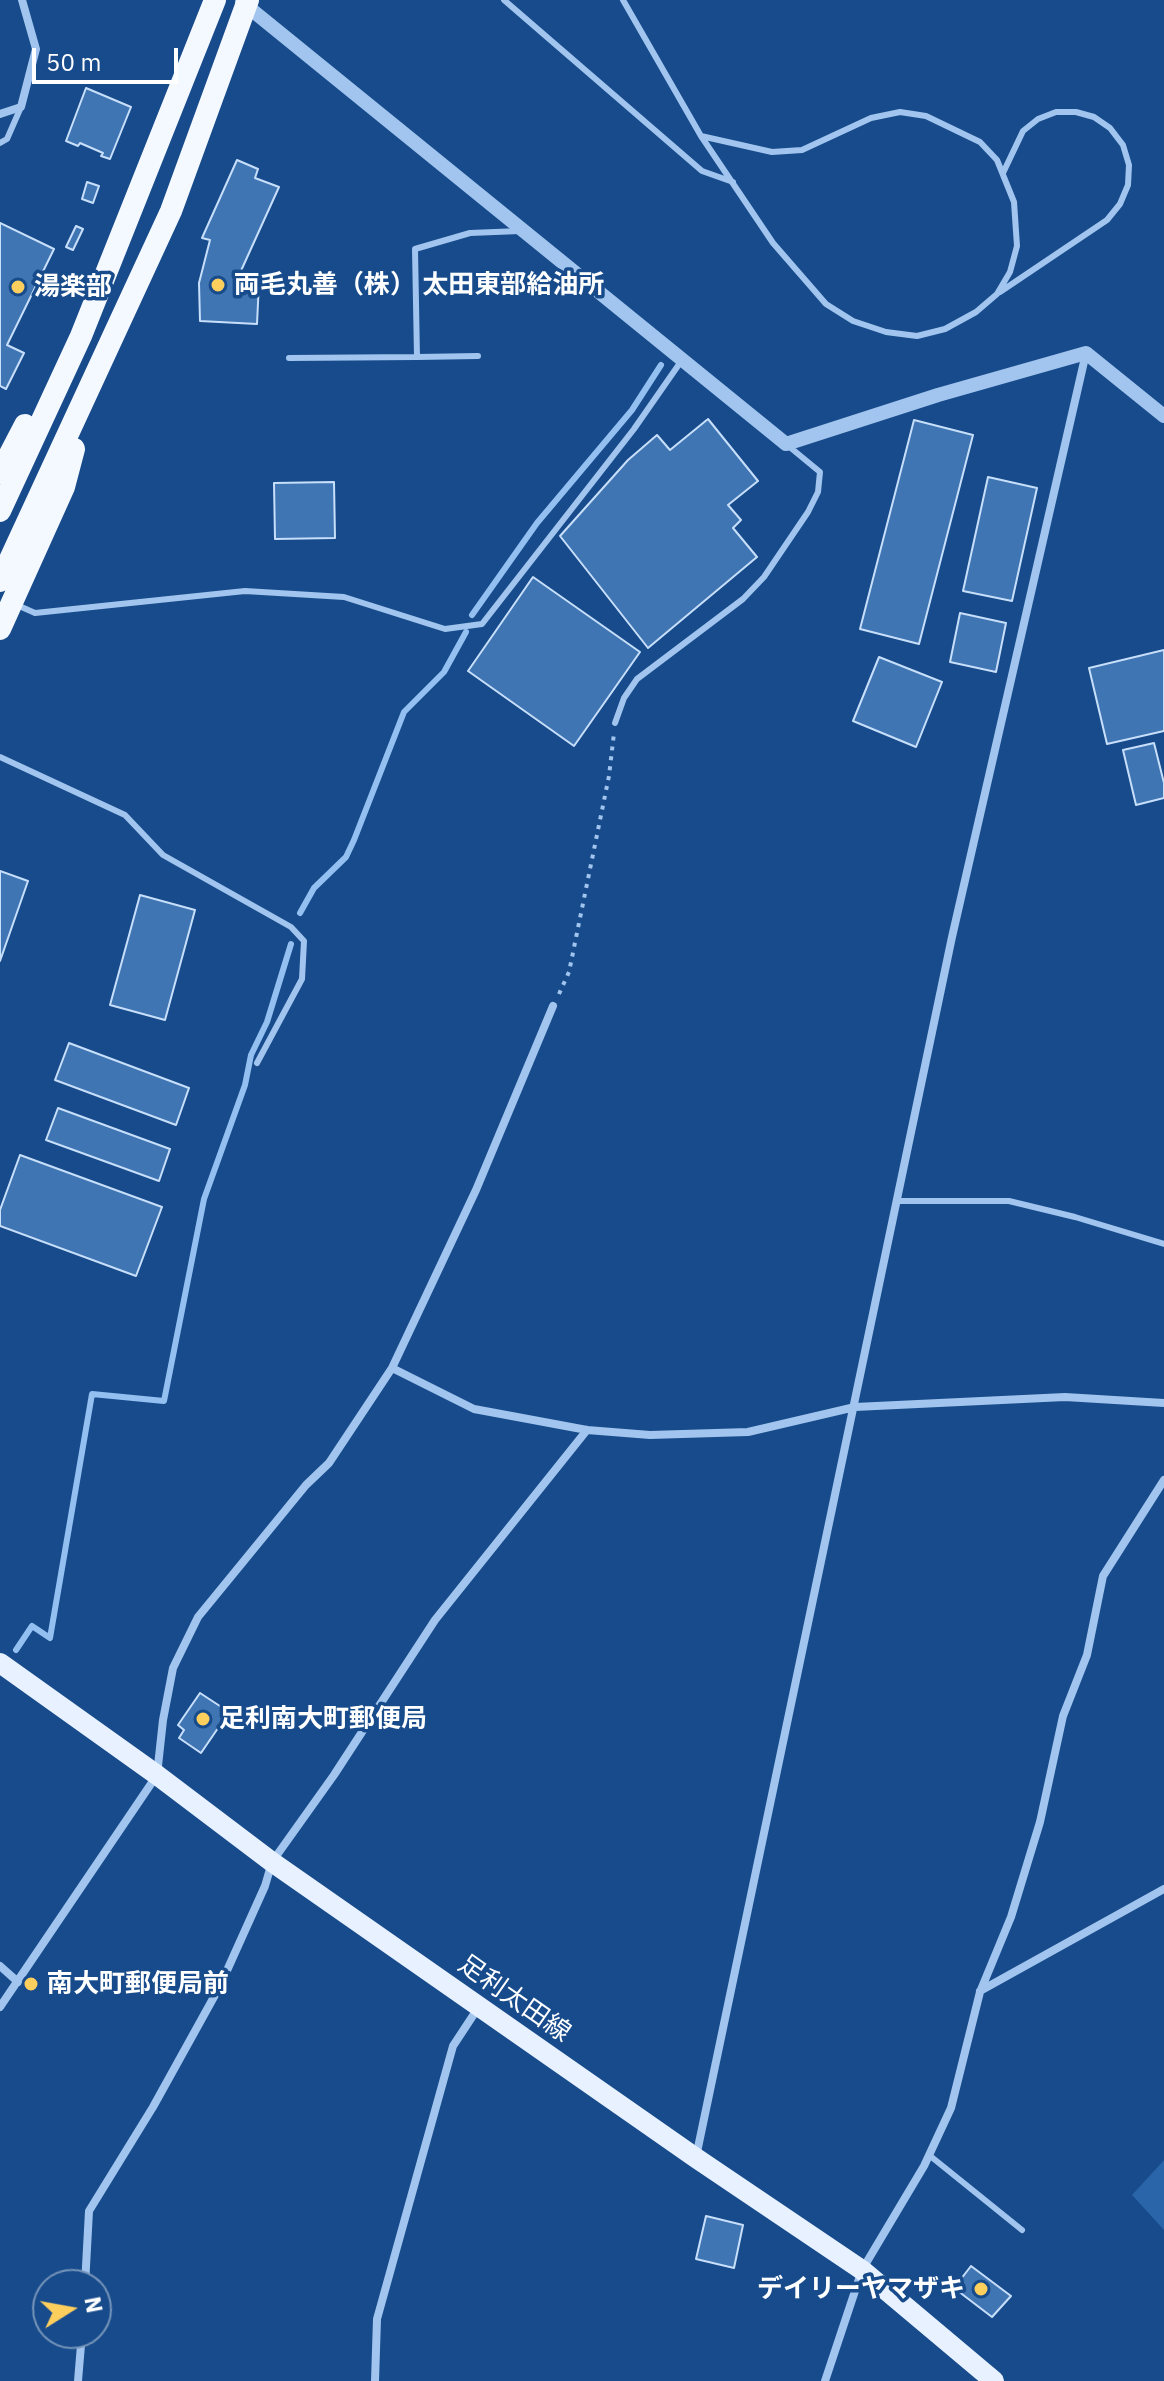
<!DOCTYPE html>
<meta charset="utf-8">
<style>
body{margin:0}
#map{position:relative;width:1164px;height:2381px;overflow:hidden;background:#174b8b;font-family:"IBM Plex Sans",sans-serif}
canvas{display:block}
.north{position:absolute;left:32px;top:2269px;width:80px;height:80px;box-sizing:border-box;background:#174b8b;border:2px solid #7493b9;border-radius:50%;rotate:79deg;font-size:22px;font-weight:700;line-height:32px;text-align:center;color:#fff}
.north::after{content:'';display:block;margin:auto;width:28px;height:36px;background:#ffcf5e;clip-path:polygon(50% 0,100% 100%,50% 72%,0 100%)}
.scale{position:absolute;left:32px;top:48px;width:146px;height:36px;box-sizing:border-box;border:4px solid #fff;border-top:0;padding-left:10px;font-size:24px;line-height:28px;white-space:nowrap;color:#fff;-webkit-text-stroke:6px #174b8b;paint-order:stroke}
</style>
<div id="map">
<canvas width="1164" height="2381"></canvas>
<div class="north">N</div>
<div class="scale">50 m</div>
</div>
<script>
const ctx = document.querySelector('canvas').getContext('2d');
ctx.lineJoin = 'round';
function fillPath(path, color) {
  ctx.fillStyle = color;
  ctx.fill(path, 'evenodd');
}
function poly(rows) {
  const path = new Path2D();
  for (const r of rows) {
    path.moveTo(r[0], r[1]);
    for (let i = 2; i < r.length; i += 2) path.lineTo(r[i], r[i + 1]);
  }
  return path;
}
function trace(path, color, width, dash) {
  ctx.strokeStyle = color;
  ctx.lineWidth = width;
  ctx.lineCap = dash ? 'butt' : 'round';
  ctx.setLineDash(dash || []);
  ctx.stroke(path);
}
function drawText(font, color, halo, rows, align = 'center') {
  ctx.font = font + ' "IBM Plex Sans","Noto Sans JP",sans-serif';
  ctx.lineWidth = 7;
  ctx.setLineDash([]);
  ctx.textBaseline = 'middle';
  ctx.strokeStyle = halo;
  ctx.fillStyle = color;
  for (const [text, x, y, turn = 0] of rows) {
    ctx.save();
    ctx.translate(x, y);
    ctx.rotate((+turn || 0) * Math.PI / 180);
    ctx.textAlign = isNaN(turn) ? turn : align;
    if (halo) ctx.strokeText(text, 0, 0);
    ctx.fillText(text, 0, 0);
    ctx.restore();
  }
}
fillPath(poly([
 [1164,2160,1164,2230,1132,2195]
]), '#2a65a9');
trace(poly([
 [472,615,537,523,632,410,661,365],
 [300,913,314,888,346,857,354,840,404,712,444,672,466,632],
 [16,1650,32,1626,50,1638,92,1394,164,1401,204,1199,245,1085,251,1055,267,1022,291,944]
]), '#93c0f1', 6);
const building = poly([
 [86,88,131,107,110,159,101,156,103,153,80,143,78,146,66,141,86,88],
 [237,160,258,169,255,178,279,187,235,284,259,282,257,324,200,321,199,283,210,240,202,238,237,160],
 [87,182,99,186,93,203,82,199,87,182],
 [0,223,54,249,7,345,24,353,6,389,0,386,0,223],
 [76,226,83,229,73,250,66,247,76,226],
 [708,419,758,481,728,505,741,520,733,528,757,557,648,648,560,536,628,460,657,435,670,450,708,419],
 [914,420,973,435,919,644,860,629,914,420],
 [988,477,1037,488,1012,601,963,591,988,477],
 [334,482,335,538,275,539,274,483,334,482],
 [533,577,640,652,574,746,468,671,533,577],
 [960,613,1006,623,996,672,950,662,960,613],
 [1164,650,1164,731,1107,744,1089,668,1164,650],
 [879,657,942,682,916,747,853,721,879,657],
 [1154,743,1164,783,1164,798,1136,805,1123,750,1154,743],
 [0,871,28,881,0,961,0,871],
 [140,895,195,910,165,1020,110,1005,140,895],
 [69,1043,189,1088,176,1125,55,1080,69,1043],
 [58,1108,170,1149,159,1181,46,1140,58,1108],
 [20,1155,162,1207,136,1276,0,1226,0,1210,20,1155],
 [200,1693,229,1712,201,1753,179,1738,184,1730,178,1725,200,1693],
 [706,2216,743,2225,734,2268,696,2259,706,2216],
 [971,2266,1011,2296,992,2317,954,2288,971,2266]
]);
fillPath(building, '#4075b3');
trace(building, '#c7dffa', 2);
trace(poly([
 [559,994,569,972,609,776,614,733]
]), '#a1c5ee', 4, [4, 6]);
trace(poly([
 [504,0,702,171,733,182],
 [623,0,701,136,773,243,826,304,853,321,886,332,917,336,945,329,976,312,997,294,1010,272,1017,246,1014,202,997,160,980,142,926,116,900,112,871,118,802,150,772,152,701,136],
 [0,143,7,139,21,107],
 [1000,292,1107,220,1120,204,1128,185,1129,165,1123,145,1110,128,1094,117,1076,112,1056,112,1038,119,1023,131,1003,173],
 [417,357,478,356],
 [289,358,417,357,415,249,470,233,520,231],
 [17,605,35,613,245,591,344,597,445,629,482,624,634,429,682,360],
 [615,723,624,698,637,679,743,599,764,577,808,512,818,492,820,472,786,444],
 [0,757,125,815,163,855,291,927,304,941,302,979,257,1063],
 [898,1201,1009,1201,1075,1217,1164,1244],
 [929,2155,1022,2230]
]), '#a1c5ee', 6);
trace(poly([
 [0,114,21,107,36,49,22,0],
 [392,1368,474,1409,587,1430,650,1435,748,1432,855,1407,1065,1397,1164,1403],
 [0,1966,18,1982],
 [980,1991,1164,1889],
 [0,2007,157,1775,163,1720,173,1668,198,1617,306,1485,329,1463,392,1368,476,1190,553,1006],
 [696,2157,952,937,1086,353],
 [85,2285,89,2211,153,2107,220,1986,265,1886,272,1862,334,1775,435,1620,587,1430],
 [78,2381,82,2333],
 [375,2381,377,2319,453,2046,478,2008],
 [825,2381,862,2270,924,2166,951,2108,980,1992,1011,1917,1040,1822,1063,1716,1087,1655,1103,1576,1164,1480]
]), '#a1c5ee', 8);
trace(poly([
 [242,2,786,444,938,395,1086,353,1164,416]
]), '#a1c5ee', 14);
trace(poly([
 [0,1663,157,1775,272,1862,696,2158,862,2270,994,2381]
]), '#e8f1ff', 20);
trace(poly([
 [0,473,25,425],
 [0,511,81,336,215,0],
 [0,581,171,211,248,0],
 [0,629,64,487,74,449]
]), '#f4f8ff', 22);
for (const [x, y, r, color] of [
 [218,285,8,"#ffcf5e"],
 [18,287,8,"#ffcf5e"],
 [203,1719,8,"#ffcf5e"],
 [31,1984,8,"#ffcf5e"],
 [981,2289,8,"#ffcf5e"]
]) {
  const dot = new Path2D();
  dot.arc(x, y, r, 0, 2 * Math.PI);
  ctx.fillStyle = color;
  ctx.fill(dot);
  trace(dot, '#174b8b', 3);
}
drawText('bold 26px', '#fff', '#174b8b', [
 ["両毛丸善（株） 太田東部給油所",234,285],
 ["湯楽部",34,287],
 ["足利南大町郵便局",219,1719],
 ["南大町郵便局前",47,1984],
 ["デイリーヤマザキ",965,2289,"right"]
], 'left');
drawText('26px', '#fff', '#174b8b', [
 ["足利太田線",514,1999,35]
]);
</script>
